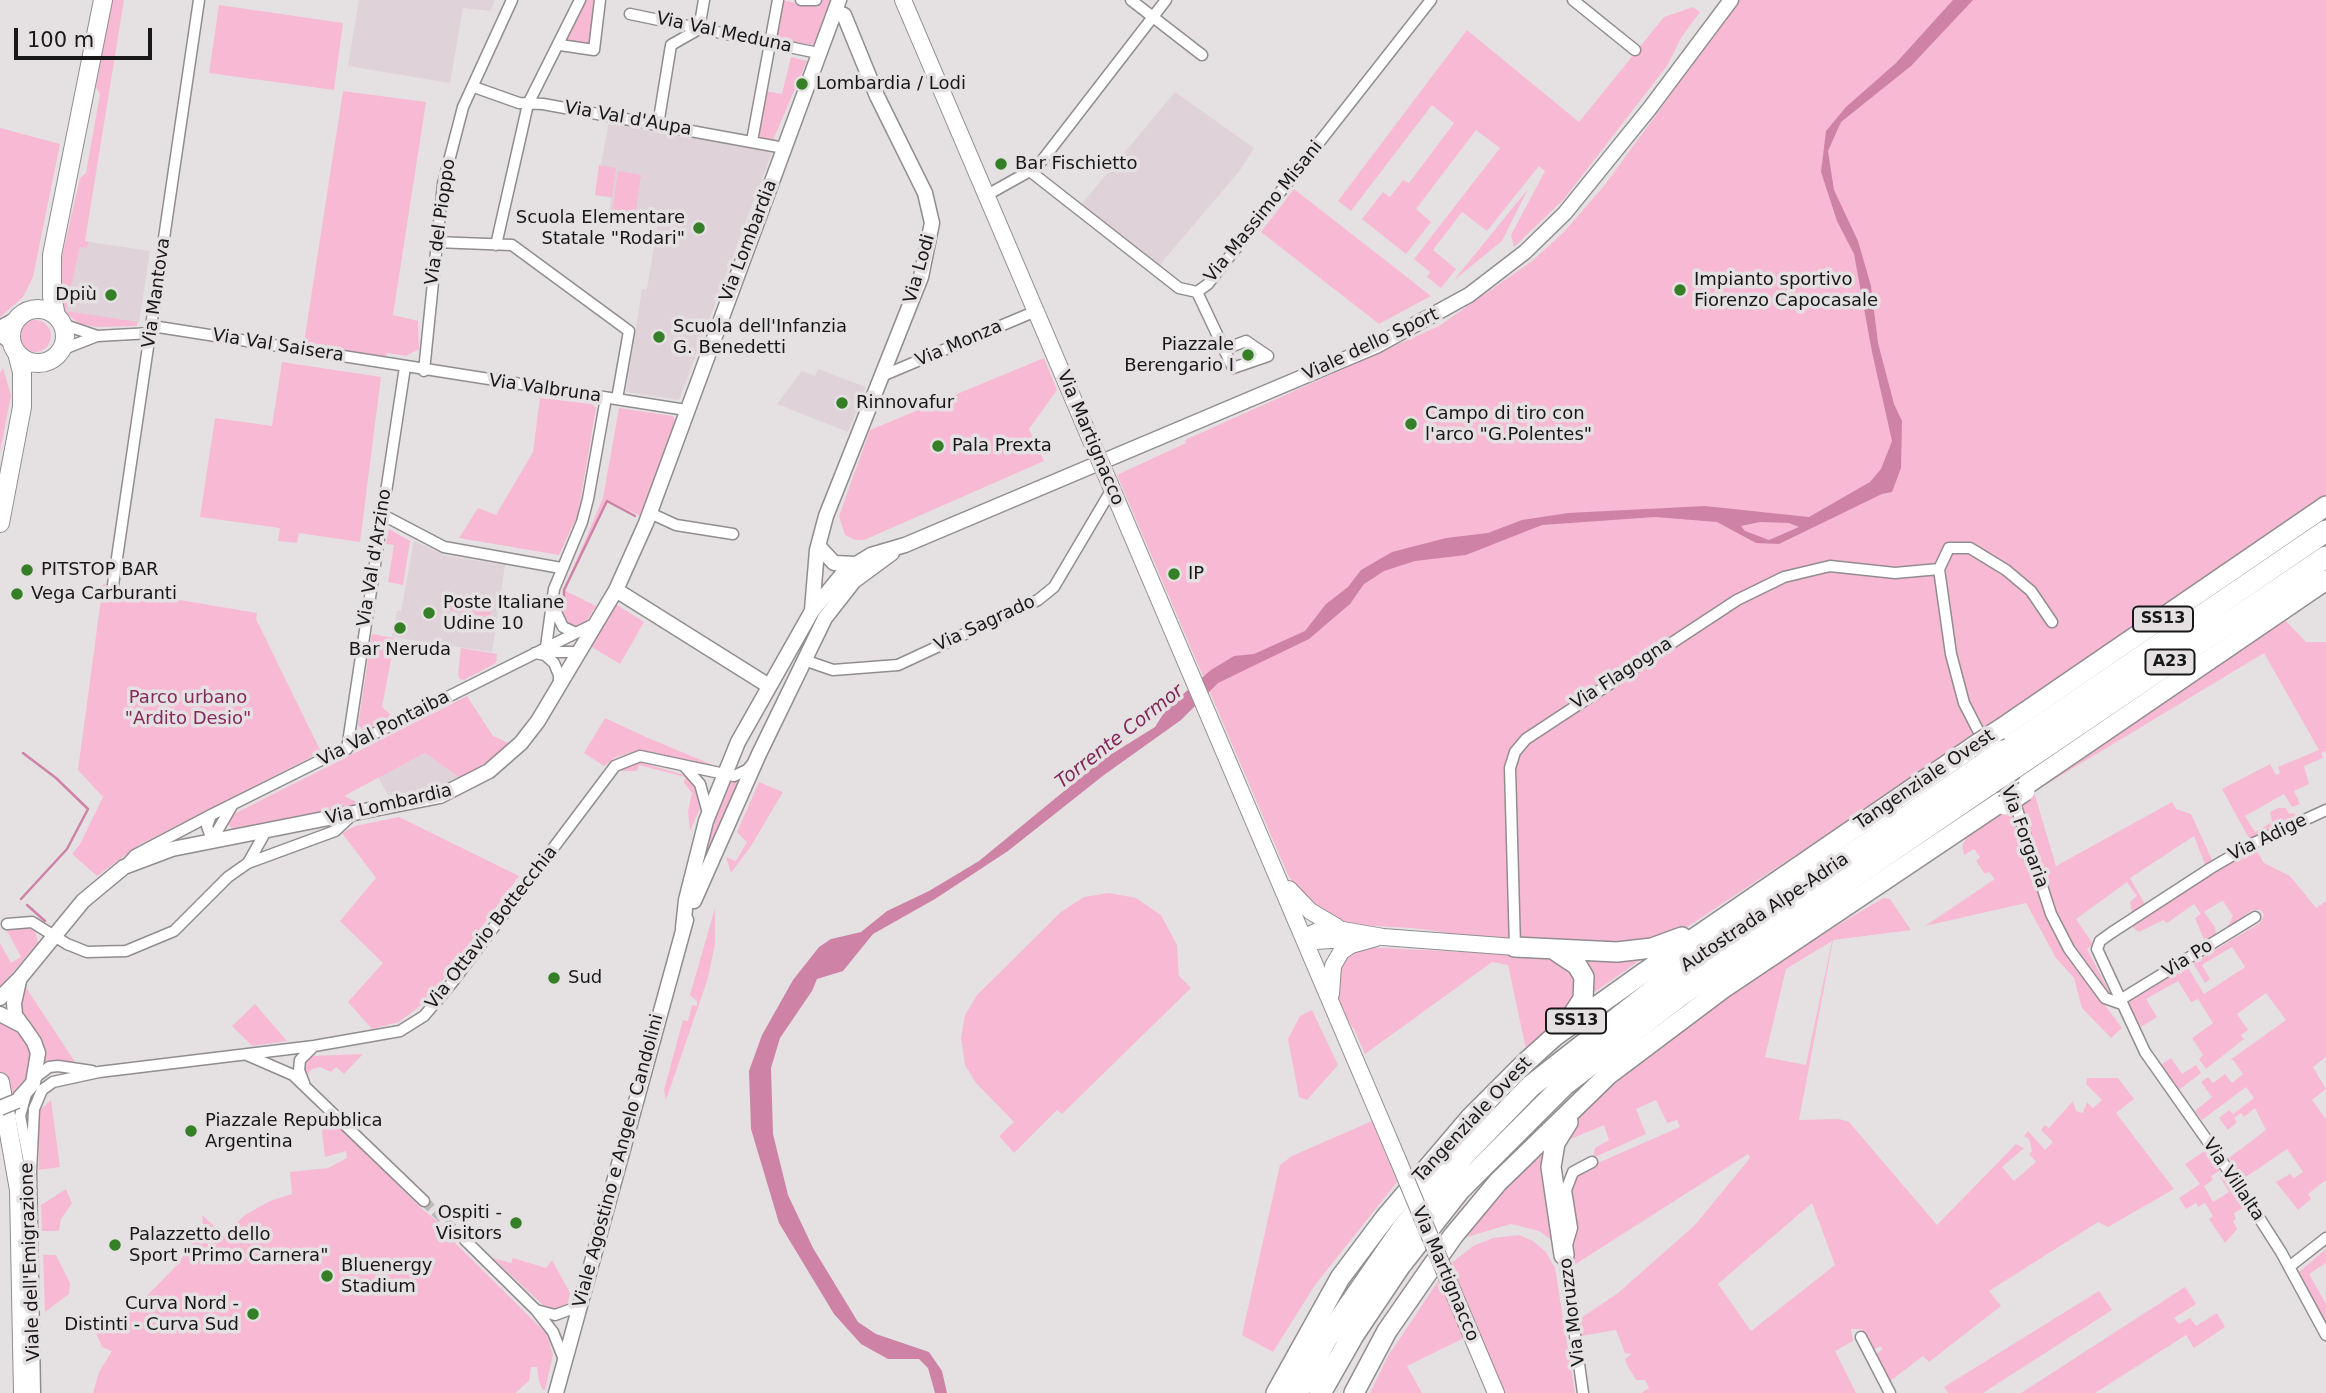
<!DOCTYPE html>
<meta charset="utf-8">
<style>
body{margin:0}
#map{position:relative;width:2326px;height:1393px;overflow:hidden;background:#e5e1e3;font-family:"DejaVu Sans",sans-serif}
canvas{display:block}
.scale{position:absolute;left:14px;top:28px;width:138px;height:32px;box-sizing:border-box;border:4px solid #191818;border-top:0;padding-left:9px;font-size:21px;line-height:24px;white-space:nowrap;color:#191818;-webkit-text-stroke:5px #e5e1e3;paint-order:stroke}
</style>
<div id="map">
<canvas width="2326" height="1393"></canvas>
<div class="scale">100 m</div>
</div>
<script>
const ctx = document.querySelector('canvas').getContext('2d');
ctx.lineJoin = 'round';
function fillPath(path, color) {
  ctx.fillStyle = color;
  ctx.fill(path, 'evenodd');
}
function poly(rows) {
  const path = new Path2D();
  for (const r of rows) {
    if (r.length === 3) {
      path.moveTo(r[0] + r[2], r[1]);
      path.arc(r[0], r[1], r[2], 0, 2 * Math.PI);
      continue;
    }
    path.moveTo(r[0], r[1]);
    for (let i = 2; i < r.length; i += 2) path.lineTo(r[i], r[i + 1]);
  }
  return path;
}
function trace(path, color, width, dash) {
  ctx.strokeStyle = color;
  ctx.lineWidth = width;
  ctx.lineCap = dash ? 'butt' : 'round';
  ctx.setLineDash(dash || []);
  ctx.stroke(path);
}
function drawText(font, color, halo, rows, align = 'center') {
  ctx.font = font + ' "DejaVu Sans",sans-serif';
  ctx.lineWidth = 7;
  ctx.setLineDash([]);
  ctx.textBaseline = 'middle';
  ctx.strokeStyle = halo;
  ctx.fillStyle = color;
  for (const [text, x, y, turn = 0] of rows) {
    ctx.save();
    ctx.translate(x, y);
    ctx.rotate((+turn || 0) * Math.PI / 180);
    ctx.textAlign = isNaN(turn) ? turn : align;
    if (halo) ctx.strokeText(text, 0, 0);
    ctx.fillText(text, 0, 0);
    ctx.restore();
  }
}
fillPath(poly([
 [359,0,495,0,490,11,463,8,450,83,348,66],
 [1175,92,1254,148,1241,169,1158,267,1080,206],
 [609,122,772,152,679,400,626,392,642,289,647,289,658,222,609,214,611,198,595,195],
 [89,242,150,251,139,323,66,312,80,247,87,248],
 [818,369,866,387,848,432,777,404,802,371,815,376],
 [414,541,447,556,505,565,492,652,392,637,397,611,401,611],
 [425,753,460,778,433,791,390,799,378,777]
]), '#dfd2d8');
fillPath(poly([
 [112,0,124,0,85,241,89,242,87,248,80,247,66,311,137,322,137,326,96,327,80,324,65,313,56,283,80,178,86,173,100,94,96,87],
 [586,0,594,0,589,44,565,42],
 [781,0,818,7,819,0,830,0,814,45,773,39],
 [1740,0,2326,0,2326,494,2049,687,1681,931,1649,943,1463,938,1443,932,1412,928,1339,924,1306,900,1288,875,1117,475,1186,443,1185,440,1439,326,1532,261,1563,233,1604,186],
 [219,5,343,23,334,90,209,73],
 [1693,7,1700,12,1681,38,1667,66,1564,199,1514,247,1511,235,1545,171,1539,166,1487,231,1462,212,1433,250,1456,269,1441,288,1427,277,1430,272,1414,259,1500,148,1476,130,1416,209,1431,222,1406,254,1362,219,1383,192,1390,197,1403,180,1409,183,1454,123,1432,105,1351,211,1338,201,1467,30,1579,122,1664,17],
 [791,57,807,61,773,140,755,137,764,91,782,94],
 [343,91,426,102,393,315,418,321,419,349,406,356,387,353,385,362,303,349],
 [0,128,60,144,33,277,23,297,0,317],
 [599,165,616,168,612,197,595,195],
 [618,171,641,175,635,216,612,212],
 [1294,189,1403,274,1431,296,1379,324,1261,232],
 [1528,189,1502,241,1454,280],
 [35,336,16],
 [1044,358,1057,390,1029,429,1044,461,864,540,855,540,845,535,839,516,870,430],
 [282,362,381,377,360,542,299,533,297,543,278,541,280,528,200,517,215,418,272,426],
 [3,368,11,395,0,452,0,373],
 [540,398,592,404,596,408,578,514,559,555,459,538,478,508,496,515,533,452],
 [619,408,673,416,676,423,640,516,607,500,564,590,596,606,584,625,575,628,562,617,561,602,564,590,603,498],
 [389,529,410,541,403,585,388,582,394,545,386,544],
 [103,584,126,587,126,591,257,613,256,619,321,752,139,845,97,876,72,854,80,844,103,797,78,770],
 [446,593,491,608,490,618,443,609],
 [614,603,644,622,620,664,590,646],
 [2282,617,2306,642,2326,642,2326,751,2321,753,2323,758,2304,766,2309,784,2294,791,2300,804,2292,807,2284,794,2245,816,2255,832,2272,822,2270,812,2278,808,2286,808,2289,814,2294,813,2297,820,2251,842,2222,789,2270,764,2276,775,2280,773,2278,767,2319,750,2264,653,2045,785,2062,767],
 [372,634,395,638,382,707,390,714,388,720,364,731,358,725],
 [461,648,497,654,496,663,464,680,460,679,458,675],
 [467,696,493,736,509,743,489,761,460,778,425,753,344,796,363,805,234,831,229,825,229,818,234,814],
 [605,718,646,737,715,766,714,769,640,750,616,757,604,766,584,753],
 [639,762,688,776,698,792,701,806,690,831,688,811,692,793,684,783,685,777,639,765,637,771,617,771],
 [727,779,742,780,693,892,717,808],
 [759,782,783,792,751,846,731,873,726,857,736,861,747,842,737,832],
 [2034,792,2056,866,2172,802,2176,809,2191,814,2213,862,2206,867,2194,836,2130,878,2146,906,2132,915,2130,902,2137,896,2127,882,2076,919,2093,944,2087,949,2110,993,2106,993,2073,948,2055,913,2019,802],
 [2013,806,2079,970,2122,1028,2111,1038,2082,1008,2074,978,2056,958,2026,903,1925,926,1995,879,1989,872,1985,874,1976,861,1980,857,1974,849,1964,855,1962,846,1968,835],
 [399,817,519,876,428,1000,399,1022,372,1029,348,1002,383,963,340,921,376,878,342,833,355,826],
 [2254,846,2264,863,2290,876,2316,908,2326,901,2326,1057,2313,1067,2326,1089,2312,1100,2326,1119,2326,1180,2308,1194,2311,1199,2298,1210,2276,1182,2290,1174,2294,1178,2303,1172,2287,1149,2243,1179,2229,1158,2266,1130,2255,1108,2244,1117,2241,1113,2234,1118,2237,1122,2228,1130,2219,1118,2229,1110,2233,1114,2254,1098,2246,1087,2202,1120,2195,1111,2212,1097,2201,1082,2208,1077,2213,1083,2225,1074,2232,1083,2243,1074,2233,1060,2230,1060,2286,1020,2266,993,2237,1014,2248,1030,2241,1035,2244,1039,2206,1069,2199,1059,2203,1055,2192,1038,2213,1023,2198,999,2191,1002,2178,981,2146,999,2157,1017,2141,1027,2128,1003,2187,966,2204,994,2245,967,2232,947,2202,965,2210,979,2205,983,2193,963,2260,923,2264,915,2261,910,2252,910,2226,929,2233,916,2223,901,2220,902,2204,912,2215,927,2216,935,2205,942,2195,918,2201,914,2194,904,2167,923,2163,920,2139,932,2129,924],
 [1109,893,1136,898,1161,915,1177,945,1179,976,1191,988,1062,1114,1057,1110,1014,1153,999,1136,1014,1122,976,1083,965,1065,961,1038,965,1015,977,995,1061,912,1084,897],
 [1883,898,1890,899,1911,930,1833,940,1799,1120,1839,1119,1849,1122,1937,1225,2016,1144,2024,1148,2002,1167,2014,1181,2036,1162,2029,1154,2032,1151,2029,1139,2024,1136,2028,1131,2045,1150,2053,1142,2041,1130,2045,1125,2049,1128,2073,1101,2076,1111,2083,1113,2087,1102,2093,1108,2102,1100,2086,1084,2087,1078,2118,1078,2134,1099,2116,1113,2174,1189,2108,1227,2098,1222,1989,1291,2001,1306,1929,1362,1923,1356,1889,1382,1874,1355,1883,1349,1880,1346,1873,1351,1862,1329,1851,1329,1853,1341,1835,1351,1856,1393,1641,1393,1649,1388,1645,1380,1636,1380,1626,1363,1625,1359,1632,1354,1625,1353,1616,1330,1581,1336,1578,1320,1618,1293,1695,1225,1750,1158,1748,1154,1571,1267,1569,1255,1577,1230,1571,1181,1584,1169,1680,1127,1677,1120,1667,1123,1656,1100,1636,1109,1646,1134,1593,1158,1595,1148,1609,1140,1604,1125,1559,1144,1580,1113,1700,1013,1794,947,1808,943],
 [1832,941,1806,1065,1765,1057,1786,969],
 [1812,1203,1835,1265,1751,1331,1718,1284],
 [715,908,715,944,708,978,666,1100,664,1090,683,1020,688,1021,692,1005,697,1006,697,1001,690,995],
 [24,925,35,931,38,942,0,988,0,943,11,963,21,957,6,929],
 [1365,947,1541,956,1561,961,1575,976,1579,992,1567,1015,1526,1049,1508,965,1492,962,1365,1054,1354,1029,1343,1015,1336,992,1336,971,1347,952],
 [1577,956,1646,956,1589,996],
 [25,986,75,1062,54,1061,45,1065,44,1052,18,1008],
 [255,1004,287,1041,252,1046,232,1026],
 [1312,1010,1338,1065,1307,1100,1299,1097,1288,1039,1300,1016],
 [0,1021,19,1031,26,1041,32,1057,27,1080,16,1094,0,1101],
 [363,1054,344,1074,336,1067,331,1072,320,1067,312,1069,305,1078,303,1062,312,1056],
 [2171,1058,2182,1074,2196,1065,2201,1073,2179,1090,2161,1065],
 [51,1100,60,1167,39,1170,39,1111],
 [316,1111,330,1118,421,1208,454,1235,452,1240,547,1334,553,1355,545,1390,542,1389,539,1381,537,1367,531,1367,529,1381,515,1393,93,1393,99,1372,112,1351,102,1347,96,1333,98,1324,131,1312,178,1264,203,1225,202,1215,224,1235,245,1215,270,1201,292,1194,290,1172,328,1168,347,1158,346,1151,325,1157,321,1123],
 [1372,1121,1397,1182,1315,1285,1273,1352,1242,1335,1280,1165,1292,1156],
 [1548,1144,1554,1242,1539,1231,1511,1224,1467,1237,1476,1222],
 [2206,1150,2221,1170,2211,1176,2213,1180,2204,1186,2213,1202,2229,1192,2220,1177,2225,1175,2245,1207,2234,1213,2236,1219,2233,1221,2237,1229,2225,1243,2209,1219,2213,1216,2205,1203,2198,1207,2196,1203,2186,1209,2179,1198,2200,1184,2185,1164],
 [66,1189,72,1203,61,1219,59,1231,42,1231,41,1205],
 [1519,1235,1533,1241,1546,1252,1555,1268,1575,1393,1502,1393,1449,1265,1473,1246,1493,1238],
 [2326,1249,2326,1263,2309,1274,2326,1304,2326,1326,2298,1273],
 [43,1255,56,1255,70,1283,69,1294,45,1312],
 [493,1258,511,1263,513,1258,546,1268,552,1260,570,1293,568,1303,554,1310,546,1308],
 [1439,1280,1464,1338,1407,1366,1422,1393,1370,1393,1388,1356],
 [2185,1287,2196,1304,2174,1318,2179,1324,2190,1318,2196,1326,2217,1313,2225,1327,2194,1348,2186,1335,2095,1393,2021,1393],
 [2099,1291,2112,1310,1983,1393,1948,1393,1944,1387]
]), '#f8b9d5');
fillPath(poly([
 [1953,0,1973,0,1911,66,1841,122,1828,151,1834,190,1858,241,1871,286,1878,343,1894,404,1902,421,1901,468,1892,492,1882,494,1779,544,1756,543,1717,522,1655,517,1542,525,1466,555,1415,561,1384,571,1364,584,1350,604,1309,639,1218,683,1181,720,1104,775,1008,851,935,899,873,934,843,971,817,979,812,991,780,1038,771,1068,773,1134,788,1195,813,1248,858,1322,876,1334,929,1352,942,1371,947,1393,935,1393,928,1368,919,1359,888,1359,861,1344,834,1314,779,1223,751,1129,749,1071,762,1035,793,980,819,947,831,939,861,932,887,911,929,891,979,861,1102,760,1155,727,1167,708,1211,670,1234,656,1254,654,1305,631,1326,604,1348,587,1361,570,1392,552,1446,538,1488,533,1522,520,1568,513,1705,506,1809,517,1870,482,1881,469,1892,441,1872,352,1854,254,1837,221,1821,172,1826,131,1846,107,1896,63],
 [1760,522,1789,523,1799,527,1769,540,1745,531,1741,526]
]), '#ce83a6');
trace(poly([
 [564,609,564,590,607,501,635,516],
 [21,899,67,849,88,809,56,778,23,753],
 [27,905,45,921]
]), '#ce83a6', 2.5);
trace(poly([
 [424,1201,465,1240]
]), '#bcb9ba', 10, [10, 5]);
const minor = poly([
 [801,0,816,0],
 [1131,0,1202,55],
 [1573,0,1635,50],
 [630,14,818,53],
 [560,45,594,50,600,0],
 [474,87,519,103,543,104,784,148],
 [658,125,671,45,699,29,704,0],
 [752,141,778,0],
 [1031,172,1179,288,1197,292,1208,284,1431,0],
 [987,195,1037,167,1166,0],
 [436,242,512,245,629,331,617,399],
 [496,245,528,104,580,0],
 [1197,292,1233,368,1268,356,1246,341,1225,349],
 [62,324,97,336],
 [152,326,686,410],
 [61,350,97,336,151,333],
 [424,371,443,184,463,107,512,0],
 [882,376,1036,311],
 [650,513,676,525,733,534],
 [383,515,444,547,561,568],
 [113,585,199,0],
 [553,606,563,627,576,633],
 [546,647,554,589,582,522,588,499,606,398],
 [541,652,579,652],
 [535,653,545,655,554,663,559,675,559,685],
 [804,660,833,670,898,665,1038,600,1054,587,1112,489],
 [1984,742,1964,703,1951,654,1939,569,1949,548,1970,548,2006,570,2031,591,2052,622],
 [347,749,405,367],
 [685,767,700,784,708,813],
 [2000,775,2016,806,2051,914,2069,949,2105,998,2122,1004],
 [2326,810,2252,844,2211,868,2111,933,2100,941,2097,949,2145,1052,2235,1180,2281,1252,2326,1335],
 [211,815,207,826,212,840,233,804],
 [248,863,266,831],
 [124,867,135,855,211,815,594,624],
 [7,924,32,922,67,944,87,952,126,951,174,931,228,877,248,863,335,831,352,815],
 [1515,947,1510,768,1515,752,1526,739,1737,600,1784,577,1830,566,1895,573,1939,569],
 [2120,1000,2255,917],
 [247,1055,293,1075,424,1201],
 [36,1077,49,1067,58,1066,92,1071],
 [304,1083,299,1070,300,1060,313,1047],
 [26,1094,20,1116,31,1172,35,1393],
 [31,1172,34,1109,42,1090,53,1082,99,1072,314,1046,400,1031,424,1016,451,984,615,766,640,756,734,776,747,770,753,763],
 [465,1240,536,1310,553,1332,565,1362],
 [2289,1267,2326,1238],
 [536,1310,555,1315,580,1306],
 [1861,1337,1890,1393],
 [1583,1393,1564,1255,1572,1228,1566,1190,1573,1172,1592,1162]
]);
const tertiary = poly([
 [0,328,15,320],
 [0,334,11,342],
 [821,549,834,563,856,564],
 [616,590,769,686],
 [812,610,817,550,826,516,921,277,932,223,925,193,877,96,844,15,836,12],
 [694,901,759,754,825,618,854,581,892,553],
 [683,928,686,900,706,821,738,742,812,611,845,571,871,555,905,545,1376,346,1469,295,1525,252,1565,213,1650,108,1731,0],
 [19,981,14,1003,15,1015,22,1025],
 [0,998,20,978,83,901,124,867,172,849,440,796,489,771,521,743,538,721,616,590,646,523,839,0],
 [0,1014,23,1026,34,1042,38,1053,33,1083,17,1101],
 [556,1393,686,920]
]);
const secondary = poly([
 [903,0,1092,443],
 [1109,482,1398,1160],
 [1289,889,1310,911,1337,927],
 [1305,937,1326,927,1383,937,1515,947],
 [1305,937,1316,941,1359,938],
 [1331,994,1333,966,1341,952,1351,945,1376,938],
 [1454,1294,1496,1393]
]);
const primary = poly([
 [38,336,27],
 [56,316,52,296,52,255,103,0],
 [0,523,22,407,22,372,17,353],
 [0,1082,19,1190,23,1393]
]);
const trunk = poly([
 [1999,730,2326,506],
 [2023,787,2326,580],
 [1515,947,1617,952,1652,948,1682,937],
 [1556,951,1577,965,1584,977,1583,999,1570,1019],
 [1564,1255,1551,1167,1555,1143,1568,1122],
 [1276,1393,1340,1278,1385,1218,1471,1117,1524,1064,1555,1036,1642,974,1973,747],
 [1354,1393,1387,1331,1453,1236,1498,1182,1608,1075,1725,987,2002,801]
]);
const motorway = poly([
 [2003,751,2326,531],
 [2014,768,2326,557],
 [1297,1393,1326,1339,1403,1228,1462,1157,1531,1086,1660,985,1981,766],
 [1320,1393,1353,1335,1400,1265,1459,1190,1564,1085,1682,994,1991,783]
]);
trace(minor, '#918d8f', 13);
trace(tertiary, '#918d8f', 17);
trace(secondary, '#918d8f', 18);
trace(primary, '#918d8f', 20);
trace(trunk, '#918d8f', 22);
trace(motorway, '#918d8f', 24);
trace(minor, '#fff', 10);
trace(tertiary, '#fff', 14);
trace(secondary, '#fff', 16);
trace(primary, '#fff', 18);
trace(trunk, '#fff', 19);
trace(motorway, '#fff', 21);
const tertiaryBridge = poly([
 [0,1108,17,1101]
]);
const secondaryBridge = poly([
 [1092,443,1109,482],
 [1398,1160,1454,1294]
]);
const trunkBridge = poly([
 [1973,747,1999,730],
 [2004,805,2025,791]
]);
const motorwayBridge = poly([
 [1981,766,2003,751],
 [1991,783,2014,768]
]);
trace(tertiaryBridge, '#918d8f', 17, []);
trace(secondaryBridge, '#918d8f', 18, []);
trace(trunkBridge, '#918d8f', 22, []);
trace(motorwayBridge, '#918d8f', 24, []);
trace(tertiaryBridge, '#fff', 14);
trace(secondaryBridge, '#fff', 16);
trace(trunkBridge, '#fff', 19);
trace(motorwayBridge, '#fff', 21);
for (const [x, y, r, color] of [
 [802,84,7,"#357f26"],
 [1001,164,7,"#357f26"],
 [699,228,7,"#357f26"],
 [1680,290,7,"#357f26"],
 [111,295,7,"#357f26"],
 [659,337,7,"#357f26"],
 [1248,355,7,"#357f26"],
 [842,403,7,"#357f26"],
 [1411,424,7,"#357f26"],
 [938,446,7,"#357f26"],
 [27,570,7,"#357f26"],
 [1174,574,7,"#357f26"],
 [17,594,7,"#357f26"],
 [429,613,7,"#357f26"],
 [400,628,7,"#357f26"],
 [554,978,7,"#357f26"],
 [191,1131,7,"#357f26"],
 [516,1223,7,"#357f26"],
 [115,1245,7,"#357f26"],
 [327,1276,7,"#357f26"],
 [253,1314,7,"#357f26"]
]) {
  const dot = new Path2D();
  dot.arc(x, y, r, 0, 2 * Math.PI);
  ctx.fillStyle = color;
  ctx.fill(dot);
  trace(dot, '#e5e1e3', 2.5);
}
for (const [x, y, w] of [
 [2163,619,60],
 [2170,662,49],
 [1576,1021,60]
]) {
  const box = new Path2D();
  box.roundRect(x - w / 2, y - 12.5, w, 25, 5);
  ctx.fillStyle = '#e5e1e3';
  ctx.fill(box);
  trace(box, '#191818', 2);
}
drawText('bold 16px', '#191818', null, [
 ["SS13",2163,619],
 ["A23",2170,662],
 ["SS13",1576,1021]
]);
drawText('18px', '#191818', '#e5e1e3', [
 ["Via Val Meduna",724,33,12],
 ["Via Val d'Aupa",628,119,10],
 ["Via Massimo Misani",1264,212,-51],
 ["Via del Pioppo",441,222,-82],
 ["Via Lombardia",749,241,-69],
 ["Via Lodi",920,269,-74],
 ["Via Mantova",157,293,-82],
 ["Via Monza",959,344,-23],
 ["Viale dello Sport",1371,345,-25],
 ["Via Val Saisera",278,346,9],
 ["Via Valbruna",545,389,8],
 ["Via Martignacco",1090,438,67],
 ["Via Val d'Arzino",375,558,-81],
 ["Via Sagrado",985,624,-25],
 ["Via Flagogna",1622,674,-33],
 ["Via Val Pontaiba",384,729,-27],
 ["Tangenziale Ovest",1925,780,-34],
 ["Via Lombardia",389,805,-13],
 ["Via Forgaria",2024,837,70],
 ["Via Adige",2268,838,-26],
 ["Autostrada Alpe-Adria",1765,913,-34],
 ["Via Ottavio Bottecchia",492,928,-52],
 ["Via Po",2188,959,-32],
 ["Tangenziale Ovest",1473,1120,-47],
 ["Viale Agostino e Angelo Candolini",619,1161,-75],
 ["Via Villalta",2233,1180,56],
 ["Viale dell'Emigrazione",31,1262,-92],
 ["Via Martignacco",1445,1274,67],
 ["Via Moruzzo",1573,1312,-97]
]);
drawText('18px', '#191818', '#e5e1e3', [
 ["Lombardia / Lodi",816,84],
 ["Bar Fischietto",1015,164],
 ["Scuola Elementare",685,218,"right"],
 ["Statale \"Rodari\"",685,239,"right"],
 ["Impianto sportivo",1694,280],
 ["Fiorenzo Capocasale",1694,301],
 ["Dpiù",97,295,"right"],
 ["Scuola dell'Infanzia",673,327],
 ["G. Benedetti",673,348],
 ["Piazzale",1234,345,"right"],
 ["Berengario I",1234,366,"right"],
 ["Rinnovafur",856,403],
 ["Campo di tiro con",1425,414],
 ["l'arco \"G.Polentes\"",1425,435],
 ["Pala Prexta",952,446],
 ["PITSTOP BAR",41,570],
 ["IP",1188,574],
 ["Vega Carburanti",31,594],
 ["Poste Italiane",443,603],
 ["Udine 10",443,624],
 ["Bar Neruda",400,650,"center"],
 ["Sud",568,978],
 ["Piazzale Repubblica",205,1121],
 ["Argentina",205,1142],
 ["Ospiti -",502,1213,"right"],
 ["Visitors",502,1234,"right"],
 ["Palazzetto dello",129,1235],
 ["Sport \"Primo Carnera\"",129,1256],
 ["Bluenergy",341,1266],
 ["Stadium",341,1287],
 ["Curva Nord -",239,1304,"right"],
 ["Distinti - Curva Sud",239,1325,"right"]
], 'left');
drawText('18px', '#822a5a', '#e5e1e3', [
 ["Parco urbano",188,698],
 ["\"Ardito Desio\"",188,719]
]);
drawText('italic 19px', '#7f2757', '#e5e1e3', [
 ["Torrente Cormor",1120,737,-38]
]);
</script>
